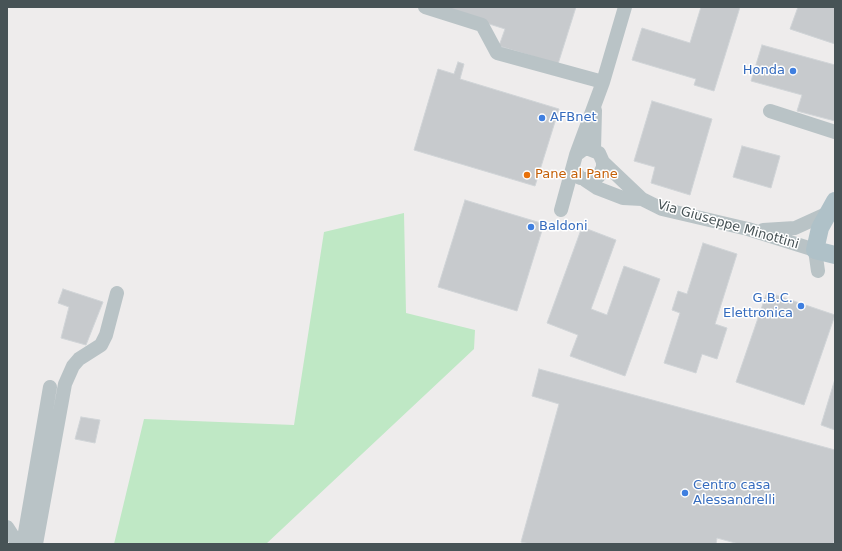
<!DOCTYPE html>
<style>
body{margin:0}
#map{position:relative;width:842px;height:551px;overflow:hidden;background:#eeecec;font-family:"DejaVu Sans",sans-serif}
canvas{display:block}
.frame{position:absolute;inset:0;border:8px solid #475356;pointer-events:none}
</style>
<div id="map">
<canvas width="842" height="551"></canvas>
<div class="frame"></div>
</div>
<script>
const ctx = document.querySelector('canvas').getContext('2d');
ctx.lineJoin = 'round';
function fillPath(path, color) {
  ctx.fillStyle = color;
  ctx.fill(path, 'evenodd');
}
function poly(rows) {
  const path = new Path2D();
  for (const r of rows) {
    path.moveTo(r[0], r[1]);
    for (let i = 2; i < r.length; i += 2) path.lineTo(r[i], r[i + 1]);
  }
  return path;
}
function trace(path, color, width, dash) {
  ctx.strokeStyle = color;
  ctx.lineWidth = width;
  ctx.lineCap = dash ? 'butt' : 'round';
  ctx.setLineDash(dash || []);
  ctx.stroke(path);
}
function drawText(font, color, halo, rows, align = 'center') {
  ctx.font = font + ' "DejaVu Sans",sans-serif';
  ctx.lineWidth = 3;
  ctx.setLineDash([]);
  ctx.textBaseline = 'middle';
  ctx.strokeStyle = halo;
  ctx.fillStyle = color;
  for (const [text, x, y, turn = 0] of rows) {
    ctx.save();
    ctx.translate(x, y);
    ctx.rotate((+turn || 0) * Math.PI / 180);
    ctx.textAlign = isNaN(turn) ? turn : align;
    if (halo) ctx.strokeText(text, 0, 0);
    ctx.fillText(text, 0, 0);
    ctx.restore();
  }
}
fillPath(poly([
 [404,213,406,313,475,330,474,349,266,544,114,544,144,419,294,425,324,232]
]), '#bfe8c5');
const building = poly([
 [436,7,576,7,558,64,499,46,505,29,436,7],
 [701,7,740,7,714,91,694,85,696,79,632,60,642,28,690,43,701,7],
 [798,7,835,7,835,44,790,29,798,7],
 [762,45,835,65,835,121,797,111,802,95,751,81,762,45],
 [458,62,464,64,460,79,559,109,535,186,414,150,438,69,454,74,458,62],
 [652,101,712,119,690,195,651,183,655,167,634,161,652,101],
 [742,146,780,156,771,188,733,177,742,146],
 [465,200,544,224,517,311,438,287,465,200],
 [582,227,616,240,591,309,607,315,624,266,660,279,625,376,570,356,578,335,547,323,582,227],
 [703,243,737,254,715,324,727,328,717,359,702,354,696,373,664,363,680,313,672,310,678,291,687,294,703,243],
 [63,289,103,302,86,345,61,338,69,307,58,303,63,289],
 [767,292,835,315,804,405,736,382,767,292],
 [539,369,835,450,835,537,833,544,739,544,717,538,716,544,530,544,521,542,559,404,532,396,539,369],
 [835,379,835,430,821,425,835,379],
 [81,417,100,420,95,443,75,439,81,417]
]);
fillPath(building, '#c7cacd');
trace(building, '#d0d4d7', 1);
trace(poly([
 [425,7,482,25,497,53,603,82],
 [770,111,835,132],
 [594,150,595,110],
 [576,155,603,82,625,7],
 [603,162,642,199,662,209,748,229,815,250,818,271],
 [585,180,597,188,623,198,642,199],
 [561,210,576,155,584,149,589,149,599,153,603,162,603,167,599,176,590,180,580,178,573,168],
 [763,230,795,228,828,213],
 [7,527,18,544],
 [23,544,50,387],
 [36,544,65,384,73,366,79,359,101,345,106,335,117,293]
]), '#b9c3c6', 14);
trace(poly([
 [835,201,820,228,815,250,835,255]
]), '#afc1c8', 18);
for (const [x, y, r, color] of [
 [793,71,4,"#3f7fe0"],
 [542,118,4,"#3f7fe0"],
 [527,175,4,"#e8710a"],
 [531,227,4,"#3f7fe0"],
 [801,306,4,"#3f7fe0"],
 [685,493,4,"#3f7fe0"]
]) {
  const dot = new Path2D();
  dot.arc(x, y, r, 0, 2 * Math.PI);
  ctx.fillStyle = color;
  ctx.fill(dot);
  trace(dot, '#fff', 1.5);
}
drawText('13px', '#366cbe', '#fff', [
 ["Honda",785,71,"right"],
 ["AFBnet",550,118],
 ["Baldoni",539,227],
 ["G.B.C.",793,299,"right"],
 ["Elettronica",793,314,"right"],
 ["Centro casa",693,486],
 ["Alessandrelli",693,501]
], 'left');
drawText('13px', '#c56008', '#fff', [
 ["Pane al Pane",535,175]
], 'left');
drawText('13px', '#475356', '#fff', [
 ["Via Giuseppe Minottini",728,225,16]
]);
</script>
